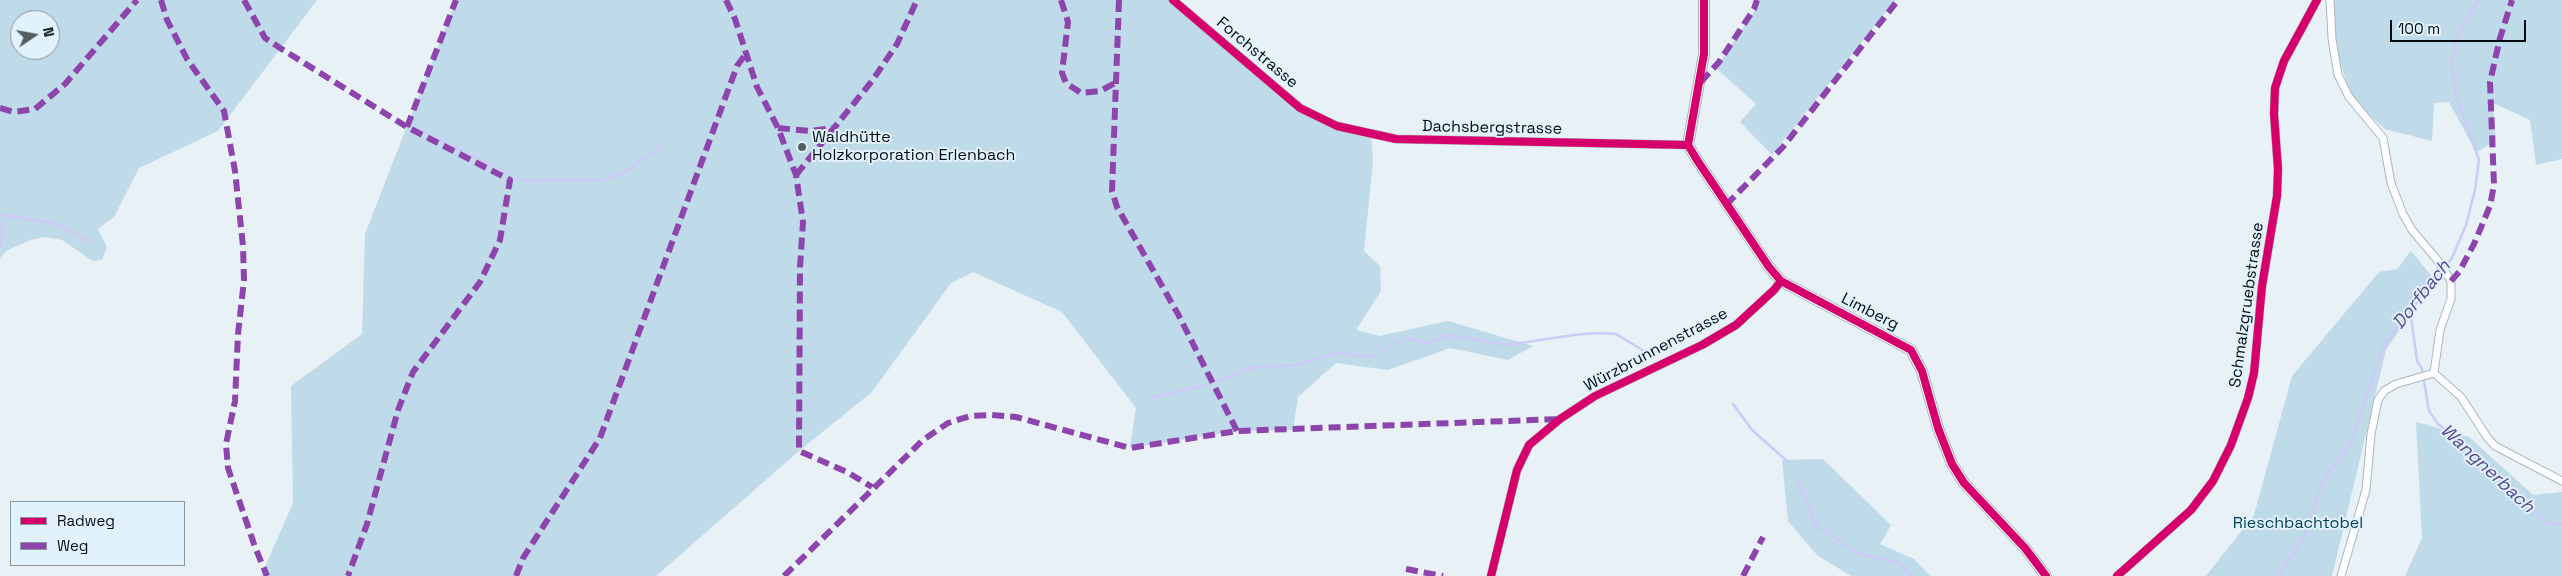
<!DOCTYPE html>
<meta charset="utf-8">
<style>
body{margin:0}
#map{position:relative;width:2562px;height:576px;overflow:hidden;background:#e7f1f6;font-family:"Space Grotesk",sans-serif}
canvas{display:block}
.legend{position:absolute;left:10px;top:501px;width:175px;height:65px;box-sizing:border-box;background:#e1f2fc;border:1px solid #89969e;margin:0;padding:6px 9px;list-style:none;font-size:15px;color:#040d12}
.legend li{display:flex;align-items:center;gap:10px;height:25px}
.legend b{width:25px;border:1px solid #89969e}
.north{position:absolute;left:10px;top:10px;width:50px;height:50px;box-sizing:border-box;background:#e1f2fc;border:1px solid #89969e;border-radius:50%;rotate:78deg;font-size:14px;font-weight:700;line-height:20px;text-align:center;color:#040d12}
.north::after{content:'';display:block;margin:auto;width:18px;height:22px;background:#535d62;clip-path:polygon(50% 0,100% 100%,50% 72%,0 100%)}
.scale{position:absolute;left:2390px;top:20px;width:136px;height:22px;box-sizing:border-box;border:2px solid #040d12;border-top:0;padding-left:6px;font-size:15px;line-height:18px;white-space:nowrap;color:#040d12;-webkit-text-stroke:4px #e1f2fc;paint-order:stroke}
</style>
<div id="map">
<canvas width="2562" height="576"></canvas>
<ul class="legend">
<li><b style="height:6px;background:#d6006c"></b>Radweg</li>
<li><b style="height:6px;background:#8e44ad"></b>Weg</li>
</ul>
<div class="north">N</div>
<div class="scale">100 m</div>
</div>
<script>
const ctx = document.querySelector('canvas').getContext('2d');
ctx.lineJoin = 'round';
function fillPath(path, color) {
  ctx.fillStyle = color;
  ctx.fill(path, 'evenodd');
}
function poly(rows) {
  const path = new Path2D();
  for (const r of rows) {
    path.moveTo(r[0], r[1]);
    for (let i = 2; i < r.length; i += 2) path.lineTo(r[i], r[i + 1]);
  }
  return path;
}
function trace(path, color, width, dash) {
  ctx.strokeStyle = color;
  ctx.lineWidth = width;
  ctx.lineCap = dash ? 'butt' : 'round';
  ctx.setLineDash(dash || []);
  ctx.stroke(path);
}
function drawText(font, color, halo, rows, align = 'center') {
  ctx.font = font + ' "Space Grotesk",sans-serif';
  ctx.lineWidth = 4;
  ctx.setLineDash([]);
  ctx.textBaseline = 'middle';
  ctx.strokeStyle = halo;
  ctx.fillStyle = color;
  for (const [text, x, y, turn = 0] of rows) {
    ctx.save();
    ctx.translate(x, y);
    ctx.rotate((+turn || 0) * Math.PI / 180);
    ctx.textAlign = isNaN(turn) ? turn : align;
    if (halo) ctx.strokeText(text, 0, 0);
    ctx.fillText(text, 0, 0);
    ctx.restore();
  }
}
fillPath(poly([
 [0,0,317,0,218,131,139,168,114,217,98,229,107,247,102,260,93,261,62,240,45,237,30,240,8,250,0,258],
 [20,20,50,20,50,50,20,50],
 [456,0,1175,0,1300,108,1371,134,1373,161,1364,251,1380,266,1381,291,1356,330,1379,336,1448,321,1533,346,1508,360,1450,348,1388,370,1336,363,1298,397,1293,430,1237,431,1130,448,1136,408,1062,312,973,272,951,283,872,392,799,451,656,576,261,576,293,503,291,386,362,334,365,234],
 [1758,0,1895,0,1772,155,1740,122,1756,104,1716,68,1754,12],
 [2334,0,2562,0,2562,159,2536,165,2530,120,2493,103,2496,141,2476,152,2449,102,2434,103,2432,141,2385,129,2354,101,2336,53],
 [2411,251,2434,279,2386,350,2332,576,2206,576,2254,515,2292,376,2379,272,2397,269],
 [2416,422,2469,437,2533,495,2562,492,2562,576,2405,576,2422,538],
 [1823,459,1891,525,1880,544,1914,559,1930,576,1851,576,1817,555,1788,521,1782,460]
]), '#bfdae8');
trace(poly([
 [422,131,525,181,601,180,625,172,661,147],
 [0,215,54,223,92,242],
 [0,221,3,229,0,247],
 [2410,309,2417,361,2422,369,2429,411,2438,424,2475,453,2509,484,2544,522,2562,525],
 [1217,381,1255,367,1296,365,1338,353,1370,357,1407,338,1427,343,1449,335,1506,345,1574,335,1598,333,1616,334,1652,356],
 [1151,398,1206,385],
 [1733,404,1752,430,1787,461],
 [1798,481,1817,526,1859,554,1900,563,1911,576],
 [2278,576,2303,540,2325,477,2352,442,2359,417,2387,340,2452,258,2466,225,2475,190,2479,160,2455,92,2452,63,2457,38,2478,0]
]), '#cccbf7', 2.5);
const street = poly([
 [1173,0,1300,108,1337,126,1396,139,1688,145],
 [2330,0,2332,39,2338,75,2349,97,2383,138,2391,183,2403,214,2412,230,2439,262,2451,281,2451,299,2440,330,2434,373],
 [1491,576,1517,470,1529,445,1560,419,1595,396,1702,345,1736,325,1774,290,1781,281],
 [2117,576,2191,510,2213,481,2231,445,2248,398,2254,373,2262,286,2277,196,2278,169,2274,114,2275,88,2284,61,2317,0],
 [2341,576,2366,490,2371,434,2378,400,2384,391,2396,384,2434,373,2461,397,2487,437,2495,446,2562,481]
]);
const secondary = poly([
 [1704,0,1704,54,1688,145,1697,160,1769,267,1781,281,1911,350,1922,371,1938,428,1952,464,1964,483,2025,548,2046,576]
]);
trace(street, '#adb7bc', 9);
trace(secondary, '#adb7bc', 12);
trace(street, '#fbfdfe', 7);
trace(secondary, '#fbfdfe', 10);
trace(poly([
 [161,0,167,20,187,59,224,111,235,171,243,246,244,280,238,334,235,401,226,444,228,468,255,547,267,576],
 [244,0,265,38,280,48,407,127,510,180,500,240,480,282,413,372,398,410,367,524,348,576],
 [726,0,735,19,757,87,778,128,796,175,803,222,800,267,799,451,847,472,872,487],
 [1061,0,1068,22,1062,73,1066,83,1081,93,1100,91,1115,83],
 [1119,0,1112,191,1117,207,1178,314,1237,431],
 [1701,82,1719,62,1754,9,1757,0],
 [0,108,14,112,35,109,65,84,137,0],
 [407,127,456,0],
 [778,128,810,131,834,128],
 [796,175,872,81,897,44,917,0],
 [1726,205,1783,147,1898,0],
 [2451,281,2459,272,2474,244,2490,206,2494,185,2490,82,2500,38,2512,0],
 [1406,569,1443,576],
 [516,576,523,558,600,438,737,66,745,55],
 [784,576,923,440,948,423,970,416,992,415,1016,417,1130,448,1237,431,1560,419],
 [1743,576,1763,537]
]), '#8e44ad', 6, [12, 6]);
trace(poly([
 [1173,0,1300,108,1337,126,1396,139,1688,145],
 [1704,0,1704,54,1688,145,1697,160,1769,267,1781,281,1911,350,1922,371,1938,428,1952,464,1964,483,2025,548,2046,576],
 [1491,576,1517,470,1529,445,1560,419,1595,396,1702,345,1736,325,1774,290,1781,281],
 [2117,576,2191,510,2213,481,2231,445,2248,398,2254,373,2262,286,2277,196,2278,169,2274,114,2275,88,2284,61,2317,0]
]), '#d6006c', 8);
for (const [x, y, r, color] of [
 [802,147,5,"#535d62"]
]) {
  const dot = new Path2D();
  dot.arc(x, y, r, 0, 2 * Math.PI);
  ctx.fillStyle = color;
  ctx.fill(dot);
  trace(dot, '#e1f2fc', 2);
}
drawText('16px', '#040d12', '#e1f2fc', [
 ["Forchstrasse",1257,53,40],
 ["Dachsbergstrasse",1492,128,1],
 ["Schmalzgruebstrasse",2247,305,-82],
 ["Limberg",1870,312,27],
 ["Würzbrunnenstrasse",1656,350,-28]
]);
drawText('16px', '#040d12', '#e1f2fc', [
 ["Waldhütte",812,138],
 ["Holzkorporation Erlenbach",812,156]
], 'left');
drawText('16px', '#024057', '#e1f2fc', [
 ["Rieschbachtobel",2298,524]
]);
drawText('italic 18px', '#554790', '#e1f2fc', [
 ["Dorfbach",2422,295,-52],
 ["Wangnerbach",2487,469,43]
]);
</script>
